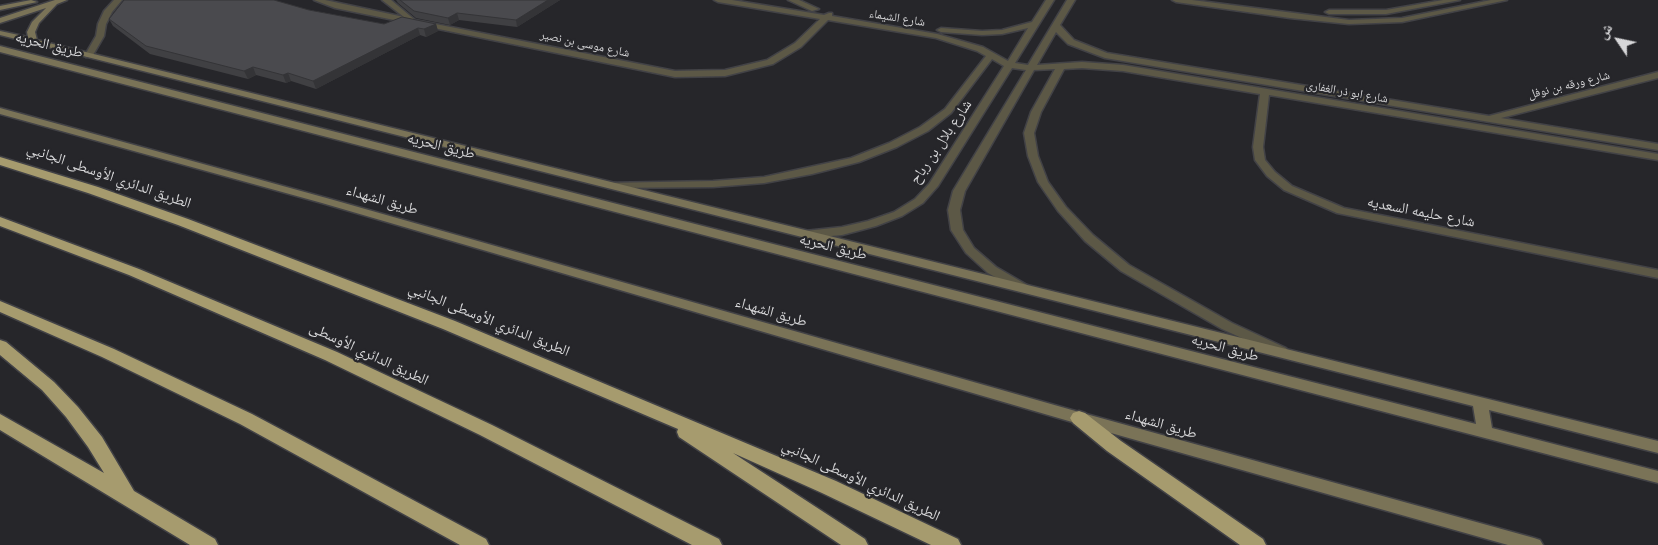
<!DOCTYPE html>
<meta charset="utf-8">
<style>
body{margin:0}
#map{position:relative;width:1658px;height:545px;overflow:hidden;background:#26262a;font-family:Figtree,"Noto Naskh Arabic",sans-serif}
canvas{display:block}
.north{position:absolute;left:1593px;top:15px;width:50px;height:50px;-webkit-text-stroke:4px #26262a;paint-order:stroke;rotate:304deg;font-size:14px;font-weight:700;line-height:20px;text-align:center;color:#d7d7d9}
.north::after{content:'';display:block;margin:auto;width:18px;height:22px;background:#d7d7d9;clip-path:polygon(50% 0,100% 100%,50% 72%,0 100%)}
</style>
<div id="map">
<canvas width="1658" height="545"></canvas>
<div class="north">ش</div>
</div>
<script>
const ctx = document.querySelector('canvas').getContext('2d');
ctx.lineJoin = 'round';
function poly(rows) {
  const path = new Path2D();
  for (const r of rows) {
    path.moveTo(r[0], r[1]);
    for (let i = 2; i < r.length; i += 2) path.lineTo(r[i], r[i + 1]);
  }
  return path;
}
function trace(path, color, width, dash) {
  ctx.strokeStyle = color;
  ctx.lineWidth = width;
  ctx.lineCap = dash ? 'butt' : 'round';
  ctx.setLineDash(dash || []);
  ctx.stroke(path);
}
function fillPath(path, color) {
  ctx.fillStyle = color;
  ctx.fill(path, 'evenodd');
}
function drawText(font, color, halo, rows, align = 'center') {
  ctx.font = font + ' Figtree,"Noto Naskh Arabic",sans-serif';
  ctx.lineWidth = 4.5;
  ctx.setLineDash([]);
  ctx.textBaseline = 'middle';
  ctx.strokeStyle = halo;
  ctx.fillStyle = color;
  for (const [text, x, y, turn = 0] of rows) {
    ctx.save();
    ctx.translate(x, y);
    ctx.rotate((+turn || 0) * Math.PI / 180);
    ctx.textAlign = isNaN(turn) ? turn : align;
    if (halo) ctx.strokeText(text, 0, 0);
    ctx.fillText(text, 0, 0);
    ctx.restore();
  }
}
const street = poly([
 [114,0,122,0,112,12,106,24,104,36,93,55,86,57,85,55,96,36,98,24,104,11,114,0],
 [314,0,325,0,404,17,382,0,391,0,415,20,675,71,725,70,767,60,795,43,820,19,718,2,714,0,732,0,824,15,829,13,832,13,832,16,937,34,983,47,1008,61,1028,28,1002,34,982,35,941,32,937,30,941,28,982,31,1002,30,1032,22,1046,0,1054,0,1015,63,1028,65,1067,0,1075,0,1060,25,1074,40,1107,53,1489,116,1658,72,1658,78,1501,118,1658,144,1658,150,1105,58,1068,44,1056,32,1037,65,1082,62,1123,65,1658,154,1658,160,1269,95,1263,147,1265,160,1275,172,1292,186,1344,208,1658,270,1658,278,1337,213,1284,190,1267,176,1255,160,1253,147,1260,94,1123,71,1082,68,1064,69,1041,112,1034,133,1038,156,1048,182,1066,207,1093,235,1129,265,1232,323,1286,348,1288,351,1286,354,1281,356,1222,329,1121,271,1085,241,1058,211,1038,182,1028,156,1024,133,1031,112,1055,69,1034,70,965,191,960,210,963,230,974,248,996,267,1027,285,1028,288,1027,291,1022,292,988,273,966,253,951,230,948,210,953,191,1026,70,1012,68,938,186,923,203,902,216,876,226,842,235,809,238,803,234,805,231,842,227,868,221,894,212,915,199,929,184,1004,66,992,59,951,113,928,131,897,147,859,162,812,174,764,183,713,187,608,188,603,185,604,183,713,181,764,177,851,158,889,143,920,127,945,109,986,56,977,51,936,38,828,20,801,47,773,64,725,76,675,77,335,8,314,0],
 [788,0,799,0,819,9,812,11,788,0],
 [1172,0,1192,0,1349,20,1402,18,1491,0,1507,0,1402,22,1349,24,1290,18,1176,2,1172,0],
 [1443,0,1460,0,1386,14,1329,14,1325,12,1329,10,1386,10,1443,0]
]);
const secondary = poly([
 [31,0,37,2,0,10,0,6,31,0],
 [55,0,67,0,57,4,39,23,35,32,37,40,1658,441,1658,453,1489,410,1492,428,1658,471,1658,483,0,52,0,46,1476,424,1473,406,0,35,0,31,28,37,27,32,32,22,46,8,0,23,0,18,55,0],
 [0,108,330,199,1079,412,1534,538,1540,540,1543,545,1508,545,1079,424,322,203,0,114,0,108]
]);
const highway = poly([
 [0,157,98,187,188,219,455,321,836,481,958,539,961,545,931,545,822,493,733,453,865,539,868,545,841,545,679,437,677,432,678,429,443,329,178,225,88,193,0,165,0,157],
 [0,217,139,269,337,352,492,425,719,539,722,545,692,545,480,435,325,360,129,275,0,226,0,217],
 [0,301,114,349,252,414,486,539,489,545,460,545,240,424,102,357,0,312,0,301],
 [0,340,6,342,54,382,78,407,102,437,134,491,215,539,218,545,190,545,0,430,0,414,104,473,88,447,66,417,42,390,0,355,0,340],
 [1079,411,1085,413,1121,441,1263,539,1266,545,1240,545,1107,451,1073,423,1070,418,1073,413,1079,411]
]);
trace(street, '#424246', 3);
trace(secondary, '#424246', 3);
trace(highway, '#424246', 3);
fillPath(street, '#5c5846');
fillPath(secondary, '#7a7357');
fillPath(highway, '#a69b6e');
fillPath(poly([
 [396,0,560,0,517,27,459,20,450,25,416,18,398,3],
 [309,10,384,24,436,24,438,31,426,37,420,35,316,89,291,81,286,83,256,75,248,79,150,54,113,26,109,19]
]), '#404043');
fillPath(poly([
 [548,0,560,0,517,27,516,20],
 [457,13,459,20,450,25,448,18],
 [436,24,438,31,426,37,424,29],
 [418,28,420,35,316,89,313,81],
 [253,67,256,75,248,79,244,71],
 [288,73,291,81,286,83,283,75]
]), '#343437');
const building = poly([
 [124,0,274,0,309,10,384,24,402,17,436,24,424,29,418,28,313,81,288,73,283,75,253,67,244,71,146,46,109,19,124,0],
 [400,0,548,0,516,20,457,13,448,18,414,11,400,0]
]);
fillPath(building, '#4a4a4e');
trace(building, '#343437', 1);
drawText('12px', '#d7d7d9', '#26262a', [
 ["شارع الشيماء",897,18,9],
 ["شارع موسى بن نصير",585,44,12],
 ["شارع ورقه بن نوفل",1569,85,-14],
 ["شارع ابو ذر الغفارى",1347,92,10]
]);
drawText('15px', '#d7d7d9', '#26262a', [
 ["طريق الحريه",49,45,14],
 ["شارع بلال بن رباح",941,142,-56],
 ["طريق الحريه",441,146,14],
 ["الطريق الدائري الأوسطى الجانبي",109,176,19],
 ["طريق الشهداء",382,200,16],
 ["شارع حليمه السعديه",1421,212,11],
 ["طريق الحريه",833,247,14],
 ["طريق الشهداء",771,312,16],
 ["الطريق الدائري الأوسطى الجانبي",489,320,22],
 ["طريق الحريه",1225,348,15],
 ["الطريق الدائري الأوسطى",369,354,25],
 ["طريق الشهداء",1161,424,16],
 ["الطريق الدائري الأوسطى الجانبي",861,481,25]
]);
</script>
